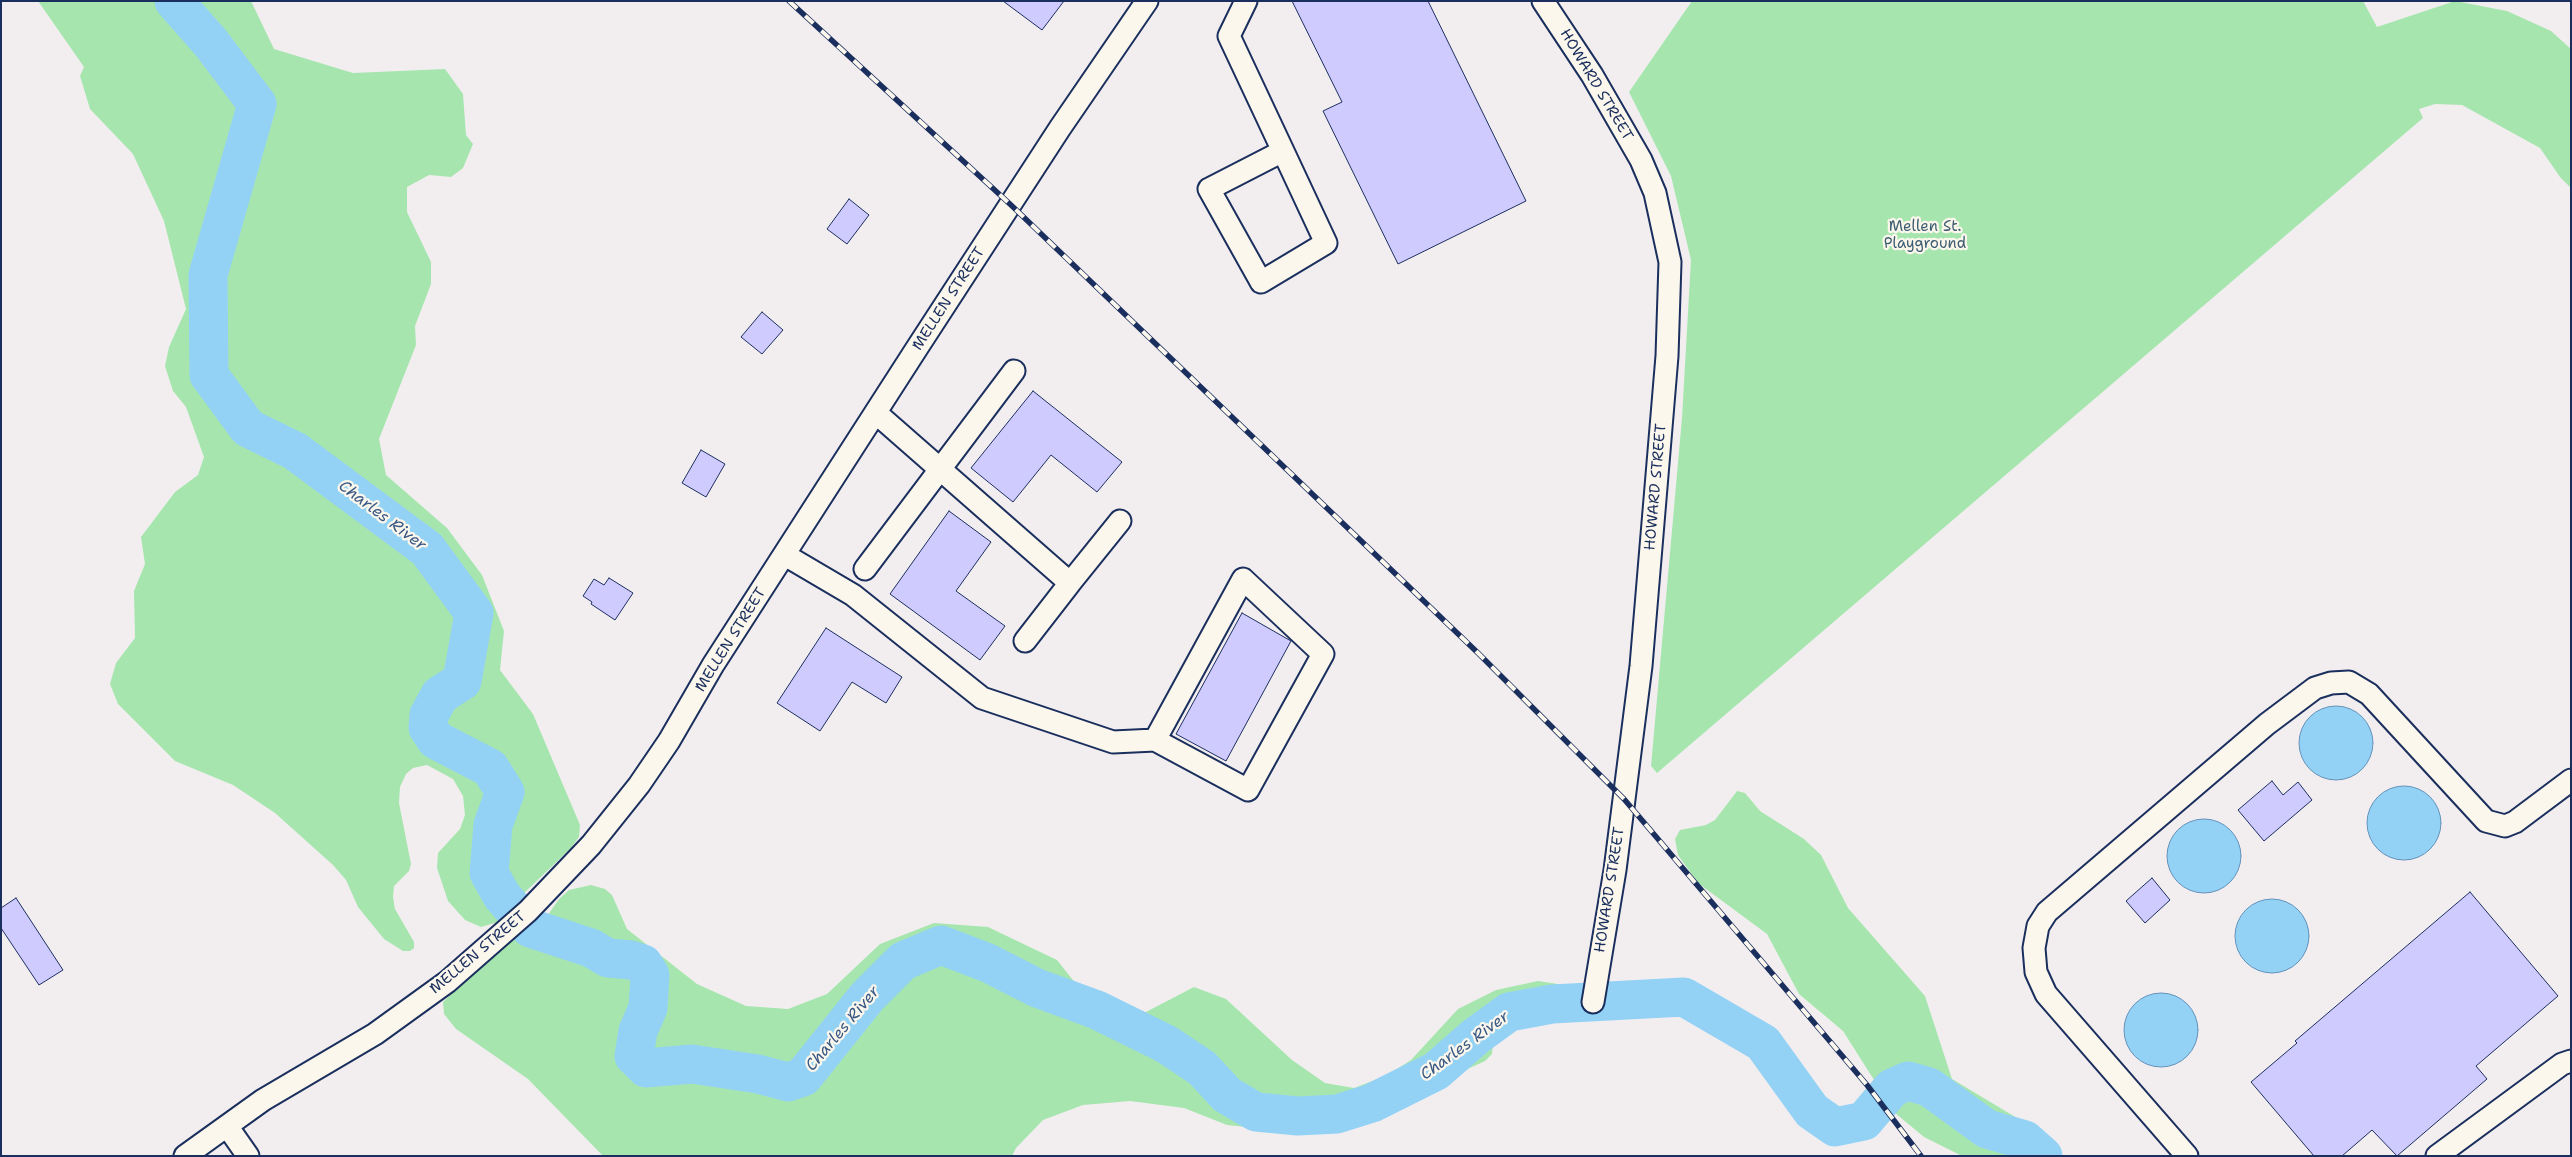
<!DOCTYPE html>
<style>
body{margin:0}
#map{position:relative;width:2572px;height:1157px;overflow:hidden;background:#f2eef0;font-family:"Shantell Sans",sans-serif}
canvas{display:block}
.frame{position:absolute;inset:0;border:2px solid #1b2f5e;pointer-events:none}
</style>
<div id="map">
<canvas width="2572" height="1157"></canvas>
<div class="frame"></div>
</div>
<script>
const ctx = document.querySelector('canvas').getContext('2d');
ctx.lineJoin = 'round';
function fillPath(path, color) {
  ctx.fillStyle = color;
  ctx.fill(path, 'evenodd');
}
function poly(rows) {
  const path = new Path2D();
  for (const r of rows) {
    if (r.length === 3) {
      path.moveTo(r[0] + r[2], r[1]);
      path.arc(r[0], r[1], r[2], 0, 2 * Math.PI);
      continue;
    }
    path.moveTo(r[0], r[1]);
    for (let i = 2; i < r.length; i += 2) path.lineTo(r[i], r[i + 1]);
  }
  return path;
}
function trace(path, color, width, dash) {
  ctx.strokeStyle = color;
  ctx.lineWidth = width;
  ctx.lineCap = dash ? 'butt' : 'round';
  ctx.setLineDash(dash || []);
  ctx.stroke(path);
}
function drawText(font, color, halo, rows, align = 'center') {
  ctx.font = font + ' "Shantell Sans",sans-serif';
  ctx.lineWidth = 4.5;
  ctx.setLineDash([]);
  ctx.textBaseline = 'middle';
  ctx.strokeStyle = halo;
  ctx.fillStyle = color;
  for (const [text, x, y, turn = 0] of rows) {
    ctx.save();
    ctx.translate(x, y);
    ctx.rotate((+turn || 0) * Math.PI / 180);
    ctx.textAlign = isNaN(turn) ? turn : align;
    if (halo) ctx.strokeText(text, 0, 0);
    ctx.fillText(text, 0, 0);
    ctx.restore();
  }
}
fillPath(poly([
 [38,1,251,1,274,49,353,73,445,69,463,94,466,135,473,144,463,168,451,177,429,175,407,187,407,212,431,262,431,284,415,326,416,345,379,439,386,475,447,528,482,575,504,631,500,670,533,714,580,825,579,837,571,848,519,898,511,914,498,922,481,927,465,920,448,901,437,868,438,853,460,829,465,815,463,796,453,779,427,765,413,768,406,774,400,787,399,803,411,864,409,871,394,886,393,897,395,909,414,942,414,948,410,951,403,951,384,939,358,907,346,880,333,865,275,813,233,785,175,761,118,704,110,684,116,663,135,638,134,591,145,564,141,537,175,492,198,475,204,457,186,407,173,391,165,366,169,347,186,309,164,221,133,154,90,109,80,76,84,67],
 [1692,1,2363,1,2377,27,2455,1,2507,11,2551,31,2571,49,2571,188,2560,177,2540,148,2462,105,2435,104,2419,109,2423,118,1657,773,1651,766,1682,418,1691,260,1671,176,1629,92],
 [1737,791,1745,793,1760,811,1804,839,1821,855,1848,908,1925,996,1952,1079,2037,1130,2057,1156,1962,1156,1924,1137,1895,1113,1843,1031,1799,994,1767,934,1698,883,1678,855,1675,839,1680,830,1706,825,1715,820],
 [591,885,605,889,612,895,627,929,697,984,746,1006,788,1009,827,994,880,944,934,923,988,927,1057,960,1084,994,1118,1010,1144,1013,1194,987,1226,999,1292,1060,1325,1083,1354,1088,1388,1075,1411,1060,1458,1009,1496,990,1538,981,1564,985,1570,991,1571,998,1564,1008,1509,1026,1498,1034,1493,1042,1492,1054,1485,1061,1346,1125,1284,1131,1227,1125,1184,1108,1130,1101,1083,1105,1043,1120,1016,1148,1012,1156,603,1156,528,1079,456,1029,444,1014,443,1002,518,930,533,927,545,919,559,899,569,890]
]), '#a6e6ae');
const water = poly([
 [2336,743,37],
 [2404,823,37],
 [2204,856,37],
 [2272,936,37],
 [2161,1030,37]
]);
fillPath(water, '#94d2f5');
trace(water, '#6491b9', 1);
trace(poly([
 [174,1,211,43,257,104,208,275,209,375,248,428,295,451,427,549,474,613,462,681,440,695,429,715,428,728,436,740,490,768,505,792,493,825,489,873,502,896,530,928,591,948,608,958,631,960,643,964,650,975,648,1008,638,1031,634,1056,646,1068,692,1064,758,1074,788,1082,803,1077,867,997,903,961,941,945,988,963,1037,988,1097,1010,1166,1044,1202,1068,1227,1095,1256,1112,1298,1116,1337,1114,1372,1103,1436,1071,1476,1036,1509,1012,1552,1004,1684,997,1763,1043,1812,1111,1835,1127,1864,1121,1892,1088,1908,1081,1929,1087,1987,1129,2025,1140,2043,1156]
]), '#94d2f5', 39);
const building = poly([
 [1003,1,1064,1,1042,30,1003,1],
 [1292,1,1428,1,1526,201,1398,264,1323,111,1342,102,1292,1],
 [849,199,869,215,847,244,827,229,849,199],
 [762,312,783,330,762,354,741,337,762,312],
 [1033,391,1122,462,1097,492,1051,455,1013,502,971,468,1033,391],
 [701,450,725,464,706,497,682,483,701,450],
 [949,511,991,542,956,591,1005,626,980,660,890,594,949,511],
 [609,578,633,593,615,620,591,604,592,602,583,596,594,579,604,585,609,578],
 [1242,613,1291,641,1226,761,1176,734,1242,613],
 [826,628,902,677,886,703,852,682,820,731,777,703,826,628],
 [2272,781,2283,795,2298,782,2312,800,2264,841,2238,810,2272,781],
 [2152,878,2170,900,2145,923,2126,901,2152,878],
 [2470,892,2558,996,2476,1066,2487,1079,2397,1156,2372,1130,2342,1156,2314,1156,2251,1082,2297,1043,2295,1041,2470,892],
 [16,898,63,970,39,985,1,928,1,908,16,898]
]);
fillPath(building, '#d0cbfe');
trace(building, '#1b2f5e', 1);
const minor = poly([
 [1246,1,1229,36,1283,151,1326,243,1261,282,1209,189,1283,151],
 [1543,1,1592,75,1641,160,1655,193,1670,262,1667,356,1641,666,1615,870,1593,1002],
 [876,413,1070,583,1025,641],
 [785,555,853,595,982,698,1113,742,1155,740,1243,579,1323,654,1248,790,1155,740],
 [865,569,1014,371],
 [1070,583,1120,521],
 [227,1126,248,1156],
 [185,1156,263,1100,375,1034,447,982,528,911,591,845,639,785,669,741,713,665,917,348,1060,128,1147,1],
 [2187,1156,2046,994,2036,972,2034,948,2038,926,2047,912,2267,724,2315,688,2331,683,2349,682,2369,694,2486,821,2505,826,2515,822,2571,780],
 [2437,1156,2562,1064,2571,1061]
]);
trace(minor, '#1b2f5e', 25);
trace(minor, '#fbf7ec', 21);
const rail = poly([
 [789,1,1011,205,1478,653,1624,799,1867,1085,1921,1156]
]);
trace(rail, '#1b2f5e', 5.5);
trace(rail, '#fbf7ec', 4, [11]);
drawText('15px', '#1b2f5e', '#fbf7ec', [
 ["HOWARD STREET",1596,85,59],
 ["MELLEN STREET",949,299,-57],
 ["HOWARD STREET",1656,487,-85],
 ["MELLEN STREET",731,640,-58],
 ["HOWARD STREET",1610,890,-81],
 ["MELLEN STREET",478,953,-40]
]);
drawText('15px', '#3e5d72', '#fbf7ec', [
 ["Mellen St.",1925,227],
 ["Playground",1925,244]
]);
drawText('italic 16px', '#395884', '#fbf7ec', [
 ["Charles River",382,516,37],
 ["Charles River",843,1029,-50],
 ["Charles River",1465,1046,-36]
]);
</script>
